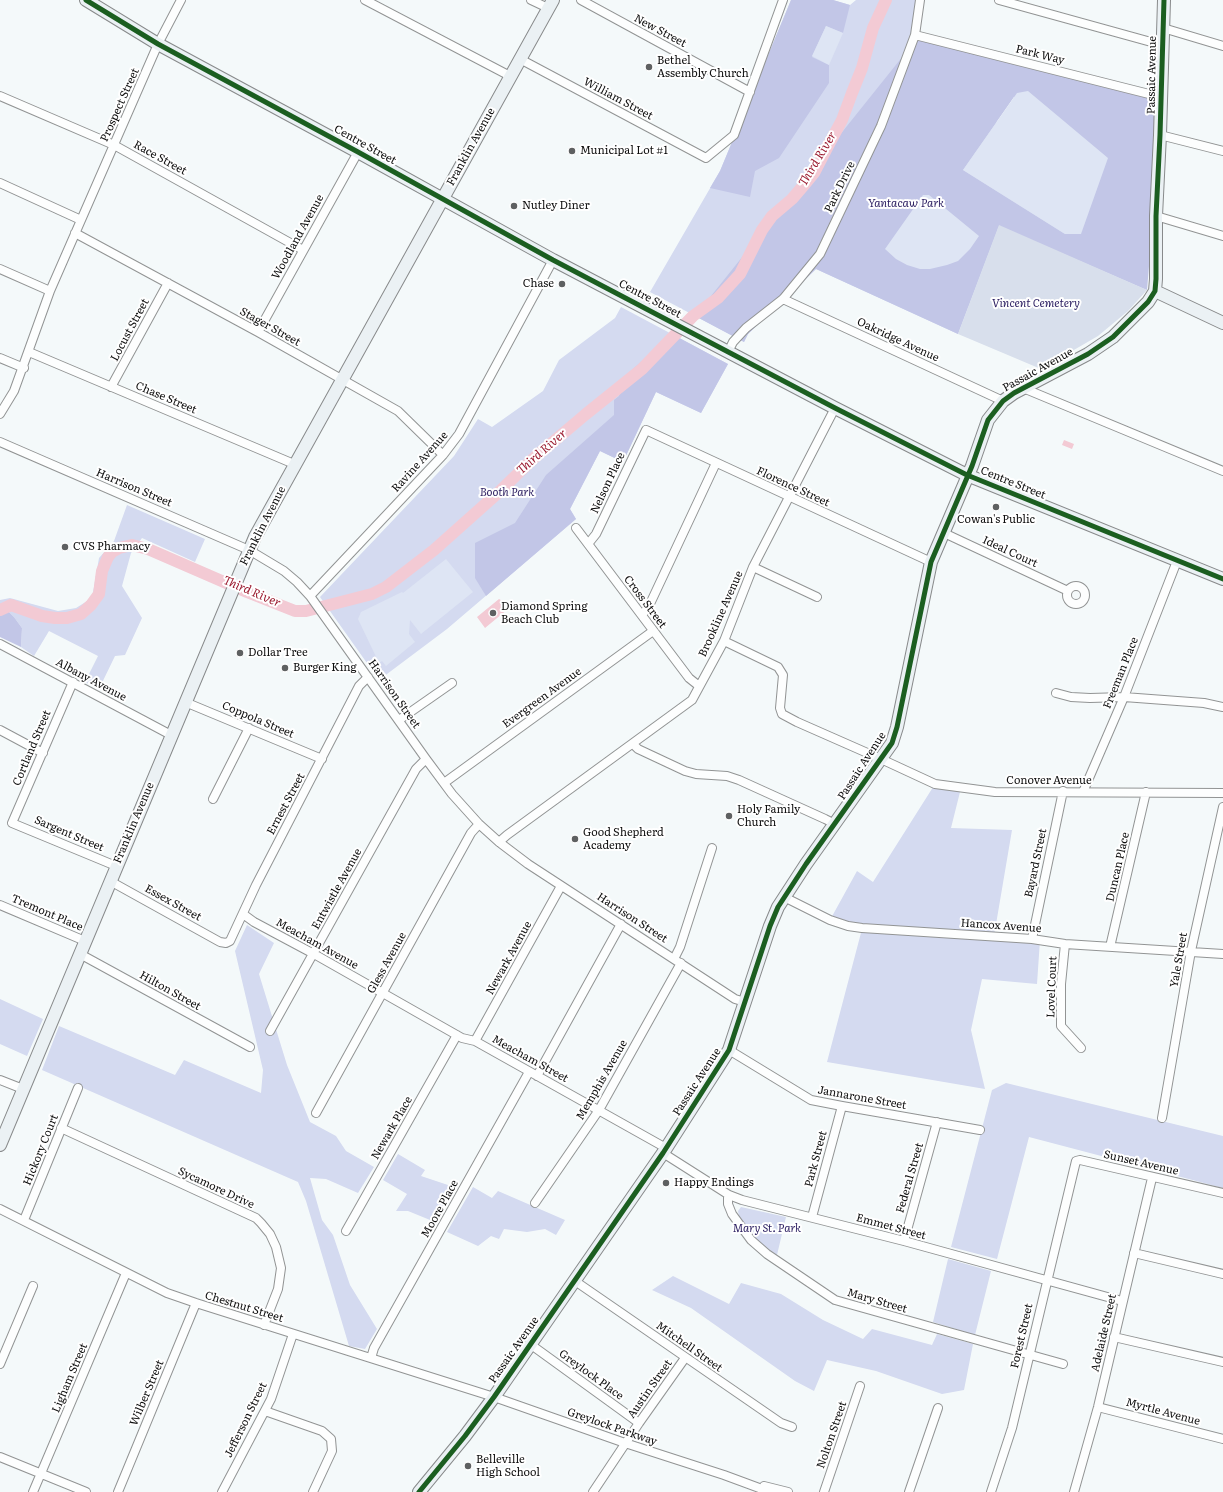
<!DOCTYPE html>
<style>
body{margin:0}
canvas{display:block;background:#f4f9fa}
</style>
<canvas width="1223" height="1492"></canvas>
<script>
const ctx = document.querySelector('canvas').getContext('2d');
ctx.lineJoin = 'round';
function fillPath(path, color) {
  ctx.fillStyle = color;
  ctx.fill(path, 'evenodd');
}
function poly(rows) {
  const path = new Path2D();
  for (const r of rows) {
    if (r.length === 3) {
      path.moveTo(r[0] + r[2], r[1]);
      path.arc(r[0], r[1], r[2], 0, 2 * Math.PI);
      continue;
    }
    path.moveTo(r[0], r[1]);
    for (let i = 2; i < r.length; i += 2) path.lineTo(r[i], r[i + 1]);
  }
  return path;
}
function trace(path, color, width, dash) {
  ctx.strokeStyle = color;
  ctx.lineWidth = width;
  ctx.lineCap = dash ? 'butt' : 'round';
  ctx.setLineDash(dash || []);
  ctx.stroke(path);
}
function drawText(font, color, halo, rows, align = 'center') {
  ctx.font = font + ' Literata,serif';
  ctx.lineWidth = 4;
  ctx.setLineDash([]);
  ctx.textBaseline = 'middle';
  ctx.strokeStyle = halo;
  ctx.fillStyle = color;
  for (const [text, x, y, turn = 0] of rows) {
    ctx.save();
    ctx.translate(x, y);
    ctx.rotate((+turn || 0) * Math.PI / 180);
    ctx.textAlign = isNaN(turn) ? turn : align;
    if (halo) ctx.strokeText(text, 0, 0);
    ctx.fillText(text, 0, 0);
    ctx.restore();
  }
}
fillPath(poly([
 [791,0,833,0,850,5,856,0,920,0,919,36,1147,290,999,226,958,334,816,269,748,334,744,342,650,292,720,171],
 [621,307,728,364,701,413,656,392,623,462,600,451,570,509,576,519,447,629,379,680,320,597,454,456,478,419,492,427,543,391,559,360,615,318],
 [127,505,205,539,195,562,142,538,131,553,122,586,142,618,125,655,115,656,99,689,85,682,98,656,49,631,34,656,21,647,22,628,14,617,0,603,0,600,10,598,58,611,76,608,92,598,99,558,114,541],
 [935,784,961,788,951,828,1012,830,994,936,1040,940,1037,984,982,979,971,1030,985,1089,827,1062,862,929,830,920,857,871,873,882],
 [247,925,274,943,259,974,287,1065,310,1122,336,1136,346,1151,374,1167,358,1193,326,1179,310,1178,322,1220,333,1235,350,1285,377,1329,365,1349,349,1346,306,1201,298,1182,42,1070,59,1026,175,1075,184,1060,261,1093,263,1070,235,951],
 [0,999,43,1019,27,1056,0,1044],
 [1006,1083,1223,1136,1223,1188,1029,1137,997,1259,951,1247,992,1090],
 [398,1154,425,1170,421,1176,454,1187,435,1222,408,1211,396,1211,407,1194,383,1180],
 [473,1187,492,1198,498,1191,565,1220,556,1235,545,1229,527,1232,504,1229,499,1239,491,1236,478,1246,447,1232],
 [741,1207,786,1217,777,1255,755,1240,739,1216,738,1211],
 [948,1259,991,1271,975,1335,933,1322],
 [673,1276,729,1304,741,1283,781,1294,823,1320,863,1339,872,1329,932,1345,937,1334,973,1344,964,1390,942,1394,876,1371,827,1360,814,1391,795,1381,691,1308,652,1290]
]), '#d4daf0');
fillPath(poly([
 [791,0,833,0,850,5,843,33,826,26,812,57,829,65,829,83,779,158,755,171,750,197,710,188,720,171],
 [919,36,1161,97,1160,135,1147,290,999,226,958,334,816,269,748,334,744,342,695,316],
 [1014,97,1065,234,963,170],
 [672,334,728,364,701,413,656,392,623,462,600,451,570,509,576,519,486,596,475,578,475,543,515,523,546,475,614,415,614,400,619,396,623,378],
 [0,603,14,617,22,628,21,647,0,637]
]), '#c2c6e7');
fillPath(poly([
 [999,225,1147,290,1128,311,1098,336,1041,369,958,334]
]), '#d8dfec');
fillPath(poly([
 [826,26,843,33,829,65,812,56],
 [1028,91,1108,158,1081,234,1065,234,963,170,1017,93],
 [923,195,929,195,979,236,970,249,958,261,947,265,930,269,920,269,907,265,896,259,885,249],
 [446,559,473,592,421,634,410,620,409,634,415,642,386,666,382,661,379,663,358,619,361,612,402,592,403,593]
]), '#dee5f4');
fillPath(poly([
 [1064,440,1074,444,1072,449,1062,445],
 [499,599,506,603,508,609,485,628,477,617]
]), '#f3cad4');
trace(poly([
 [0,610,11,605,42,616,55,618,67,618,81,614,91,605,99,594,102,571,108,557,112,552,119,548,132,545,148,549,247,592,295,611,306,611,372,594,386,587,434,550,499,492,534,458,586,414,642,369,693,316,718,298,740,274,762,230,772,216,792,199,804,185,814,173,828,146,842,120,852,93,862,68,873,28,886,0]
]), '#f3cad4', 12);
const street = poly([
 [365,0,510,76],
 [531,0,548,8],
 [581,0,750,92],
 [999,0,1162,45],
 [1163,28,1223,46],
 [915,35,1161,97],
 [520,59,706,158,734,135,783,0],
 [0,96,114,145,303,250],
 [1160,135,1223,151],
 [0,183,81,220],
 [1156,216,1223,236],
 [75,233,258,332,398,411,443,455],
 [0,269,50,291],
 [783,299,1003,401],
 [258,332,358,152],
 [29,352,294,464],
 [728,352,733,342,746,328,783,299,820,254,881,126,915,35,920,0],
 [0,358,24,368],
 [111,387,168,283],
 [1023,388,1223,471],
 [0,414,14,391,50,291,158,44,181,0],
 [0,442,249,550,284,571,297,582,310,596,426,759,452,794,479,824,499,842,528,864,735,999,745,1002],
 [576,528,689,678,699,686],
 [944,533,1068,591],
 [588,544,596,534,646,430,931,562],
 [753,567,817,597],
 [1076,595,9],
 [310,596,443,455,459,434,553,260],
 [642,615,649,606,716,463],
 [724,641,778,667,783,675,780,708,782,714,797,722,881,759,935,784,995,792,1223,793],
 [0,644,171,735],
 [73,682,12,823,116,866],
 [1056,693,1071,697,1090,698,1124,697,1204,703,1223,707],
 [185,702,322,759],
 [399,720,452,683],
 [0,730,43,753],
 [633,744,638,749,685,771,696,774,727,776,739,780,825,819,835,824],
 [444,783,653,631],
 [1083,792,1124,697,1177,561],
 [213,799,249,728],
 [499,842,507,835,692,700,724,641,753,567,835,408],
 [110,881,220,942,226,943,230,941,256,885,359,686,368,677],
 [784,897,830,920,848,926,862,928,1032,939,1065,944,1223,954],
 [0,905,85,941],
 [243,914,254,922,314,954,462,1038,475,1041,666,1148],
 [1032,939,1063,791],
 [1065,944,1061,984,1061,1026,1081,1048],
 [1110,947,1146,792],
 [80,954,250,1047],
 [674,959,680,947,712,848],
 [270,1031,416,769,426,759],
 [475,1041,561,886],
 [729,1050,811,1100,842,1106,980,1130],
 [537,1076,621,924],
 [0,1080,23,1089],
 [316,1113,471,833,479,824],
 [1162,1118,1191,951,1223,807],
 [61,1128,256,1218,261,1223,270,1234,276,1247,281,1268,278,1289,264,1325],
 [663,1153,729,1195,742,1200,904,1241,1122,1301],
 [729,1195,728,1198,728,1204,732,1214,751,1240,767,1254,835,1300,1063,1364],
 [535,1203,599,1110,681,963],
 [0,1209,167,1293,196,1303,494,1397,625,1443,724,1475,770,1492],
 [812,1217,842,1106],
 [24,1220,78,1088],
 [346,1231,457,1035],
 [904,1241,937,1122],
 [1134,1253,1223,1274],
 [575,1281,781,1423,792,1427],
 [1114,1337,1223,1362],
 [530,1344,639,1423],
 [371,1358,374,1348,529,1072],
 [0,1364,33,1286],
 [1098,1407,1223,1439],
 [265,1411,322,1431,331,1439,332,1451,313,1492],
 [0,1457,86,1492],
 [764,1486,788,1492],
 [33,1492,126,1273],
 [118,1492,196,1303],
 [222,1492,271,1399,293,1334],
 [593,1492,639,1423,685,1358],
 [824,1492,860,1386],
 [909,1492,938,1408],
 [991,1492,1012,1428,1076,1161,1080,1160,1223,1193],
 [1074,1492,1098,1407,1152,1178]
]);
const secondary = poly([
 [86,0,158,44,358,152,553,260,835,408,967,475,1223,579],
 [1155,291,1223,323],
 [0,1145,255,537,553,0],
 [419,1492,465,1436,494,1397,663,1153,729,1050,770,926,778,907,806,864,892,743,897,727,931,562,972,466,988,420,1003,401,1014,393,1088,354,1113,337,1148,302,1155,291,1156,279,1156,216,1160,135,1164,0]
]);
trace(street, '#929494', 10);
trace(secondary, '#888a8b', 14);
trace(street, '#fdfefe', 8);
trace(secondary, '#ebf1f4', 12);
trace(poly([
 [86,0,158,44,358,152,553,260,835,408,967,475,1223,579],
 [419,1492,465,1436,494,1397,663,1153,729,1050,770,926,778,907,806,864,892,743,897,727,931,562,972,466,988,420,1003,401,1014,393,1088,354,1113,337,1148,302,1155,291,1156,279,1156,216,1160,135,1164,0]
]), '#1b5e20', 5);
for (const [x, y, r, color] of [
 [649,67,4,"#5e6061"],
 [572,151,4,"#5e6061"],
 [514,206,4,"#5e6061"],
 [562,284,4,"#5e6061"],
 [996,507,4,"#5e6061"],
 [65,547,4,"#5e6061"],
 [493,613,4,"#5e6061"],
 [240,653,4,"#5e6061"],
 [285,668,4,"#5e6061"],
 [729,816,4,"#5e6061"],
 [575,839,4,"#5e6061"],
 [666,1183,4,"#5e6061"],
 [468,1466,4,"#5e6061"]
]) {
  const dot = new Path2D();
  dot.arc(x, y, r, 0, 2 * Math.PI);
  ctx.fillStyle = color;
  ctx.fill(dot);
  trace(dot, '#fff', 1.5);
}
drawText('11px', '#0e0e0e', '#fff', [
 ["New Street",660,31,28],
 ["Park Way",1040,55,14],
 ["Passaic Avenue",1152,75,-89],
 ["William Street",618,99,28],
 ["Prospect Street",120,105,-66],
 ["Centre Street",365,145,29],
 ["Franklin Avenue",471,147,-61],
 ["Race Street",160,158,29],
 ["Park Drive",840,187,-64],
 ["Woodland Avenue",298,237,-61],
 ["Centre Street",650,299,28],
 ["Stager Street",270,327,29],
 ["Locust Street",130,330,-62],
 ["Oakridge Avenue",898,340,25],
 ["Passaic Avenue",1038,370,-29],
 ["Chase Street",166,398,23],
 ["Ravine Avenue",420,462,-48],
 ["Nelson Place",608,483,-65],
 ["Centre Street",1013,483,22],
 ["Florence Street",793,487,25],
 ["Harrison Street",134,488,23],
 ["Franklin Avenue",263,526,-63],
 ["Ideal Court",1010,552,25],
 ["Cross Street",645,602,53],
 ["Brookline Avenue",721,614,-66],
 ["Freeman Place",1121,673,-68],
 ["Albany Avenue",91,680,28],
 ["Harrison Street",394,694,55],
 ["Evergreen Avenue",542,698,-36],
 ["Coppola Street",258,720,23],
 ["Cortland Street",32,748,-67],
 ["Passaic Avenue",862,766,-57],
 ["Conover Avenue",1049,781],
 ["Ernest Street",286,804,-62],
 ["Franklin Avenue",134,823,-67],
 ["Sargent Street",69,834,23],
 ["Bayard Street",1036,863,-78],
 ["Duncan Place",1118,867,-77],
 ["Entwistle Avenue",337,889,-61],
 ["Essex Street",173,903,29],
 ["Tremont Place",47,913,23],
 ["Harrison Street",632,918,33],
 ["Hancox Avenue",1001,926,4],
 ["Meacham Avenue",317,944,29],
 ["Newark Avenue",509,958,-61],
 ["Yale Street",1179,960,-80],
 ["Gless Avenue",387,963,-61],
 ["Lovel Court",1052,987,-88],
 ["Hilton Street",170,991,29],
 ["Meacham Street",530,1059,29],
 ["Memphis Avenue",602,1080,-60],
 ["Passaic Avenue",697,1082,-57],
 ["Jannarone Street",862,1098,10],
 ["Newark Place",392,1128,-60],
 ["Hickory Court",41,1150,-68],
 ["Park Street",816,1159,-75],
 ["Sunset Avenue",1141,1163,13],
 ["Federal Street",910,1178,-74],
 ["Sycamore Drive",216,1188,25],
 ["Moore Place",440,1209,-61],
 ["Emmet Street",891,1227,15],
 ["Mary Street",877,1301,16],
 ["Chestnut Street",244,1307,17],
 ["Adelaide Street",1104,1333,-77],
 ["Forest Street",1022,1336,-77],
 ["Mitchell Street",689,1347,35],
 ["Passaic Avenue",514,1350,-55],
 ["Greylock Place",591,1375,36],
 ["Ligham Street",70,1378,-67],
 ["Austin Street",650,1389,-55],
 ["Wilber Street",147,1393,-67],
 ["Myrtle Avenue",1163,1412,15],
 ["Jefferson Street",246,1420,-64],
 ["Greylock Parkway",612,1427,19],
 ["Nolton Street",832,1435,-71]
]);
drawText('11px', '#0e0e0e', '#fff', [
 ["Bethel",657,61],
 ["Assembly Church",657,74],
 ["Municipal Lot #1",580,151],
 ["Nutley Diner",522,206],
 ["Chase",554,284,"right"],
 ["Cowan's Public",996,520,"center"],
 ["CVS Pharmacy",73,547],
 ["Diamond Spring",501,607],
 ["Beach Club",501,620],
 ["Dollar Tree",248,653],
 ["Burger King",293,668],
 ["Holy Family",737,810],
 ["Church",737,823],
 ["Good Shepherd",583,833],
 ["Academy",583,846],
 ["Happy Endings",674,1183],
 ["Belleville",476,1460],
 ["High School",476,1473]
], 'left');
drawText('italic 11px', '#2e2163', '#fff', [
 ["Yantacaw Park",906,204],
 ["Vincent Cemetery",1036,304],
 ["Booth Park",507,493],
 ["Mary St. Park",767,1229]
]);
drawText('italic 12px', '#9b1c30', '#fff', [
 ["Third River",818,159,-59],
 ["Third River",542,452,-41],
 ["Third River",252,592,23]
]);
</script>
